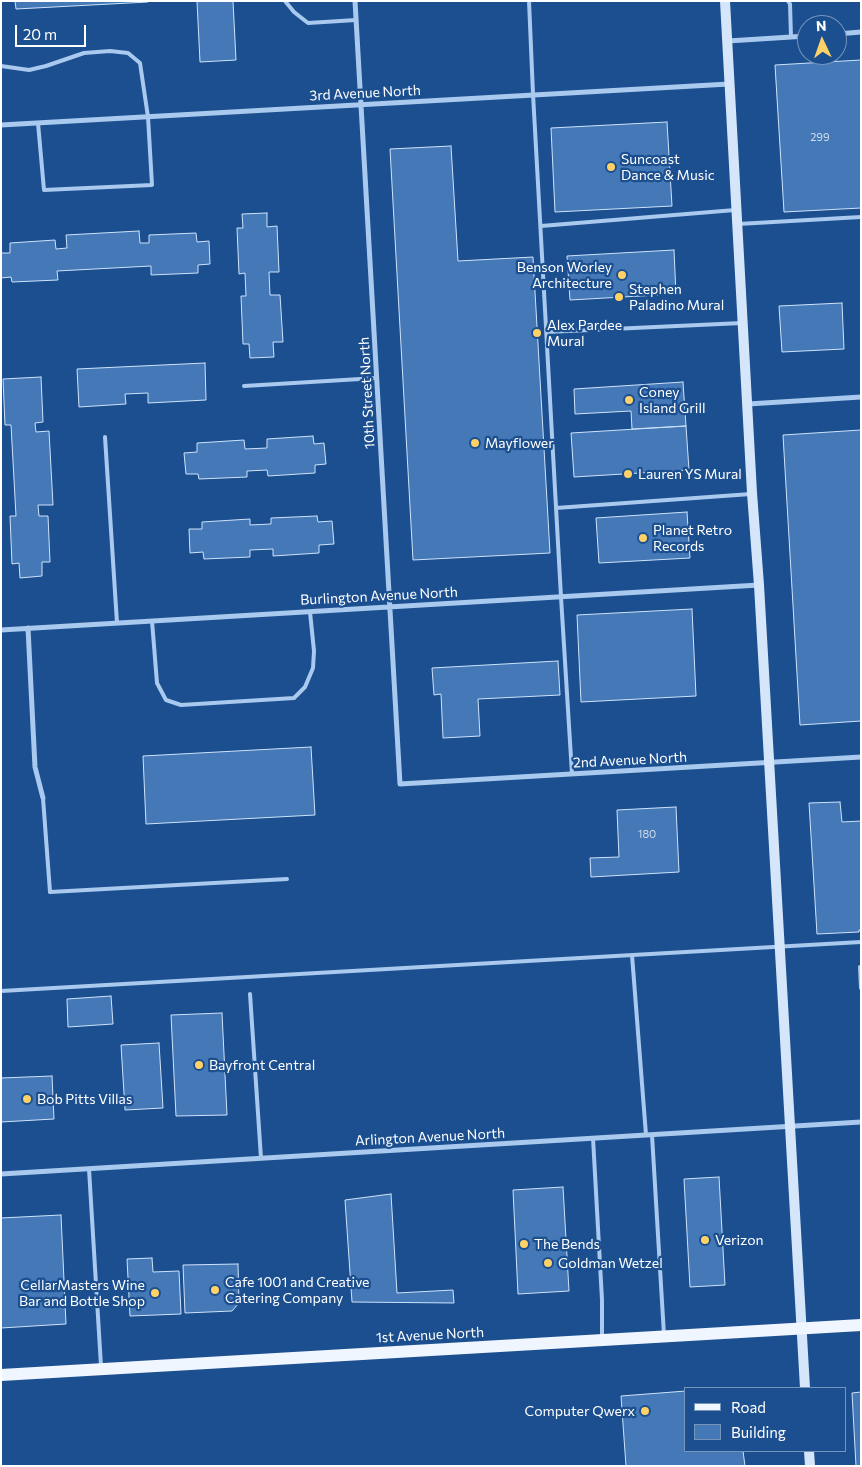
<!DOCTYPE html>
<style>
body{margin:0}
#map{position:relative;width:862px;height:1467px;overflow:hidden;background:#1b4f8f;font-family:Commissioner,sans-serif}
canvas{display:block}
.frame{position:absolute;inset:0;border:2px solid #fff;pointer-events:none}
.legend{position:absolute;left:684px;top:1387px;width:162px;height:65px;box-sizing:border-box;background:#1b4f8f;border:1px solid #7695bc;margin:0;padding:6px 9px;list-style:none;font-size:15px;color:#fff}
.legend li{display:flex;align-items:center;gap:10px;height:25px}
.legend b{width:25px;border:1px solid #7695bc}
.north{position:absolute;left:797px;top:15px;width:50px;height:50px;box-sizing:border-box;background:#1b4f8f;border:1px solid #7695bc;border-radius:50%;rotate:357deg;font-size:14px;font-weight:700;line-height:20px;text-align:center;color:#fff}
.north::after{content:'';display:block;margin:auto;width:18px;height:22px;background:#ffd166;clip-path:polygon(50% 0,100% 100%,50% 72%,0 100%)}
.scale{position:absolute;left:15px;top:25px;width:71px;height:22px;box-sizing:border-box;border:2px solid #fff;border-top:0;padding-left:6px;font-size:15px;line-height:18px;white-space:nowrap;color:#fff;-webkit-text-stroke:4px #1b4f8f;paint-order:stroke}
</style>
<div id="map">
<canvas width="862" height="1467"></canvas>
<div class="frame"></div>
<ul class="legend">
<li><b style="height:6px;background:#f0f6ff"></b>Road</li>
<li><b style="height:14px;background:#4478b7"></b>Building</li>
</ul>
<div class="north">N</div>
<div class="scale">20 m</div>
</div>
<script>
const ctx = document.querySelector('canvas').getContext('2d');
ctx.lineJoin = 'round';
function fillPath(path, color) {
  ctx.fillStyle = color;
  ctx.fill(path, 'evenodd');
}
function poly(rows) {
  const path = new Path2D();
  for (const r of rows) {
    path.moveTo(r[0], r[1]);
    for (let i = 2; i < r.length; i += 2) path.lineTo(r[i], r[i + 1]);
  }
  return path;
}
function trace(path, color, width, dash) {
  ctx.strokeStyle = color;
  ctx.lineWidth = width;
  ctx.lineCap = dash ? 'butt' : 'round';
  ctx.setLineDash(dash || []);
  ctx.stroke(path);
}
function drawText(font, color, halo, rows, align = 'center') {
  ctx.font = font + ' Commissioner,sans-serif';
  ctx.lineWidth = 4.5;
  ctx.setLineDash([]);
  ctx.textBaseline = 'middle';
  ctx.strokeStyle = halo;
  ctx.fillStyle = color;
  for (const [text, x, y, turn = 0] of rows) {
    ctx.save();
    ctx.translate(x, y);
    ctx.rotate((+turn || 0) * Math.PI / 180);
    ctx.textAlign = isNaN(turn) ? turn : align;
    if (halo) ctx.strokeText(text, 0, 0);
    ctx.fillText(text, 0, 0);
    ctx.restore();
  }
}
const building = poly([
 [15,1,148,1,148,2,16,9,15,1],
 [197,1,233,1,236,60,200,62,197,1],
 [861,60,861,208,784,212,775,65,861,60],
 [667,122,672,206,555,212,551,128,667,122],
 [451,146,458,261,533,257,550,553,413,560,390,149,451,146],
 [267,213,267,227,277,226,279,272,269,272,270,295,280,295,283,342,273,342,274,357,250,358,249,344,243,344,241,296,246,296,245,273,239,274,237,228,243,228,242,214,267,213],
 [139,231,140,243,149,243,149,235,196,233,197,242,209,241,210,264,198,265,198,273,151,275,151,266,57,271,58,280,12,282,11,277,1,278,1,253,10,253,10,243,55,240,56,249,67,248,66,235,139,231],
 [674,250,676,294,570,300,567,256,674,250],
 [842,303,844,349,782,352,779,306,842,303],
 [205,363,206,400,148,403,148,393,125,394,126,404,79,407,77,369,205,363],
 [41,377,43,422,35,423,36,432,49,431,53,505,38,505,39,516,48,516,50,562,42,562,42,576,20,578,19,563,12,564,10,516,16,516,11,425,5,425,3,379,41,377],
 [683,382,686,426,632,429,631,411,575,414,574,389,683,382],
 [686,426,689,470,574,477,571,433,686,426],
 [861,430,861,721,800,725,783,435,861,430],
 [313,436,314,444,324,443,326,464,315,465,315,473,268,476,267,470,247,471,247,477,199,479,198,474,186,474,184,453,197,452,197,443,244,440,245,449,267,448,267,439,313,436],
 [687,512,690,558,599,563,596,518,687,512],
 [317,516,318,522,332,521,334,544,319,545,319,553,273,556,273,549,250,550,250,557,204,559,203,552,190,553,189,529,202,529,202,522,250,519,250,525,271,524,271,518,317,516],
 [692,609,696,696,581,702,577,615,692,609],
 [558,661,560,695,478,699,480,736,443,738,441,694,434,695,432,668,558,661],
 [311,747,315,815,146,824,143,756,311,747],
 [840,802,842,822,861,821,861,930,859,930,859,932,817,934,809,803,840,802],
 [676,807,679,872,591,877,590,858,619,857,617,810,676,807],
 [111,996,113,1024,68,1027,67,999,111,996],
 [222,1013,227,1115,176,1116,171,1015,222,1013],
 [159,1043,163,1108,125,1110,121,1045,159,1043],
 [52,1076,54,1119,1,1122,1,1078,52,1076],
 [719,1177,725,1285,690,1287,684,1179,719,1177],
 [563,1187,569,1291,518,1294,513,1190,563,1187],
 [391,1194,397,1293,453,1290,454,1303,352,1302,345,1200,391,1194],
 [61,1215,66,1324,1,1328,1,1218,61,1215],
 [152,1258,153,1272,179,1271,181,1314,130,1316,127,1259,152,1258],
 [238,1264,239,1303,232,1311,185,1313,183,1265,238,1264],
 [686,1391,686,1451,743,1451,745,1466,626,1466,621,1396,686,1391],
 [861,1392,861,1466,856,1466,852,1393,861,1392]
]);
fillPath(building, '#4478b7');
trace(building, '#cfe3fa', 1);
trace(poly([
 [285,1,294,12,308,23,356,20],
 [529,1,533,94,561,597,572,774],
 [788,1,790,4,791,37],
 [1,66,29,70,46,66,84,53,110,51,128,53,140,63,148,117,152,185,44,190,38,123],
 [738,224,861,217],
 [541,226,735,210],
 [547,332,742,323],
 [244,386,377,378],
 [105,437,117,623],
 [556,508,751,494],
 [152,621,157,683,166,700,181,705,294,698,305,687,313,668,314,651,310,612],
 [43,798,50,892,287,879],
 [632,955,646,1135],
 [860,967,861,988],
 [1,991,861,942],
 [250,994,261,1158],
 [652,1135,664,1335],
 [593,1138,602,1300,602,1337],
 [89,1169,101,1366]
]), '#a9c9ee', 4);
trace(poly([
 [355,1,400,784,861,757],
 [837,34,861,32],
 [728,41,807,36],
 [1,125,729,84],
 [748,404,861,397],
 [28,628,35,767,43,798],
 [1,630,759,585],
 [1,1174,861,1122]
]), '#a9c9ee', 5);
trace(poly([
 [725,1,752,493,759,585,805,1388],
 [809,1451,810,1466]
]), '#d6e6fa', 10);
trace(poly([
 [1,1375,861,1325]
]), '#f0f6ff', 12);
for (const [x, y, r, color] of [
 [611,167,5,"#ffd166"],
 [622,275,5,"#ffd166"],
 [619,297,5,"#ffd166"],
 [537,333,5,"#ffd166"],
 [629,400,5,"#ffd166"],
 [475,443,5,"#ffd166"],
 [628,474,5,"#ffd166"],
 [643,538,5,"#ffd166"],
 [199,1065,5,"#ffd166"],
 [27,1099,5,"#ffd166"],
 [705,1240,5,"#ffd166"],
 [524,1244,5,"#ffd166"],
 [548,1263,5,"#ffd166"],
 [215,1290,5,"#ffd166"],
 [155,1293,5,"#ffd166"],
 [645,1411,5,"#ffd166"]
]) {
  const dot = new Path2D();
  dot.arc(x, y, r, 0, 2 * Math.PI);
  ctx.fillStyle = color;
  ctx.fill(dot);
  trace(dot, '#1b4f8f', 2);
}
drawText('11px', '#d0dded', null, [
 ["299",820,137],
 ["180",647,834]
]);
drawText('14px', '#fff', '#1b4f8f', [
 ["3rd Avenue North",365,93,-3],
 ["10th Street North",367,393,-93],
 ["Burlington Avenue North",379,596,-3],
 ["2nd Avenue North",630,760,-3],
 ["Arlington Avenue North",430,1137,-3],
 ["1st Avenue North",430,1335,-3]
]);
drawText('14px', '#fff', '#1b4f8f', [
 ["Suncoast",621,159],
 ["Dance & Music",621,175],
 ["Benson Worley",612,267,"right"],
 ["Architecture",612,283,"right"],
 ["Stephen",629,289],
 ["Paladino Mural",629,305],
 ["Alex Pardee",547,325],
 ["Mural",547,341],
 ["Coney",639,392],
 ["Island Grill",639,408],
 ["Mayflower",485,443],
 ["Lauren YS Mural",638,474],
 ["Planet Retro",653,530],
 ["Records",653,546],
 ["Bayfront Central",209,1065],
 ["Bob Pitts Villas",37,1099],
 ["Verizon",715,1240],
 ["The Bends",534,1244],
 ["Goldman Wetzel",558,1263],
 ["Cafe 1001 and Creative",225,1282],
 ["Catering Company",225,1298],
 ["CellarMasters Wine",145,1285,"right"],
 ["Bar and Bottle Shop",145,1301,"right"],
 ["Computer Qwerx",635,1411,"right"]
], 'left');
</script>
